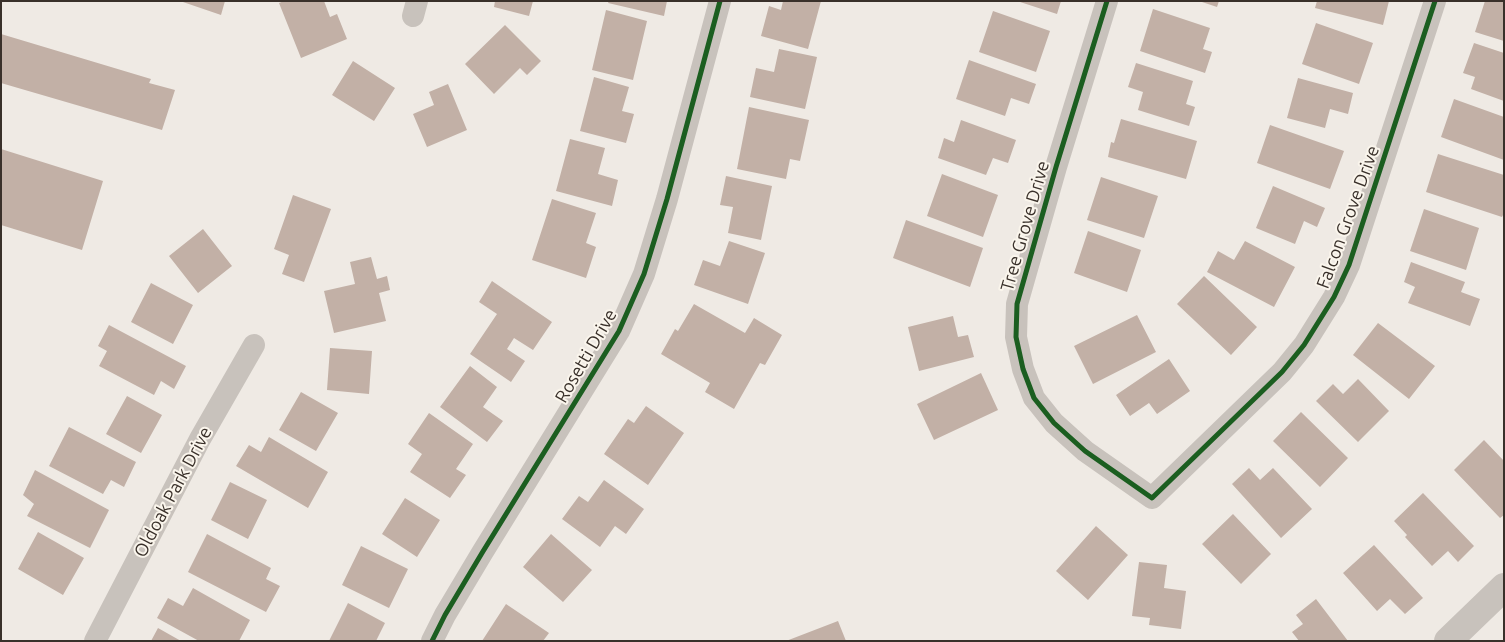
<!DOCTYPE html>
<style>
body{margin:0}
#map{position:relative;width:1505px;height:642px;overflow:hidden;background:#efeae4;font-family:Ubuntu,sans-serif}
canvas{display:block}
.frame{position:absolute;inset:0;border:2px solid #39302a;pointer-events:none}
</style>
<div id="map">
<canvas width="1505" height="642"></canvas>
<div class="frame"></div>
</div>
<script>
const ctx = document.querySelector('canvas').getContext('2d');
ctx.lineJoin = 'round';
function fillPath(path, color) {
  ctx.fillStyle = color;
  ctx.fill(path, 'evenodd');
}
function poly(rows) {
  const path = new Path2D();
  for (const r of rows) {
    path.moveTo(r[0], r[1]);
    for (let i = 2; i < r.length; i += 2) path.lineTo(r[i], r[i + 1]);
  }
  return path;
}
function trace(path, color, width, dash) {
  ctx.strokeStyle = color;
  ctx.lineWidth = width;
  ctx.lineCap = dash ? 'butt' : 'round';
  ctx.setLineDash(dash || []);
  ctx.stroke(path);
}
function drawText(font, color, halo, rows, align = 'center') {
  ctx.font = font + ' Ubuntu,sans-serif';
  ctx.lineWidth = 4;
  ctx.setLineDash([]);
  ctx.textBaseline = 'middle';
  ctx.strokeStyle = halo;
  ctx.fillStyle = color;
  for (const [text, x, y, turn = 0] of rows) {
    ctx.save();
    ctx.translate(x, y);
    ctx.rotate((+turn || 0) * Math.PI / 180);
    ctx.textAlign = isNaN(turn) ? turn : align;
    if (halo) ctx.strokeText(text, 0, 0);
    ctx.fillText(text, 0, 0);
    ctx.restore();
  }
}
fillPath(poly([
 [180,1,225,1,221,15],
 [284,1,324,1,330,17,337,14,347,39,301,58,279,3],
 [495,1,533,1,529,16,494,7],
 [609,1,667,1,664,16,608,3],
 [783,1,821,1,808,49,761,36,769,6,781,10],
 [1017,1,1061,1,1057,14],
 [1199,1,1219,1,1217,7],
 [1317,1,1389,1,1383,25,1315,8],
 [1485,1,1504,1,1504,41,1475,32],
 [1153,9,1210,28,1203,49,1212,52,1205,73,1140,51],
 [606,10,647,21,633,80,592,70],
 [993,11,1050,31,1036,72,979,52],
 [1316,23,1373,43,1359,84,1302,64],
 [505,25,541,61,527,75,520,68,494,94,465,64],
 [1,34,151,79,149,83,175,90,162,130,1,83],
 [1474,43,1504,53,1504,101,1471,89,1475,77,1463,73],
 [779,49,817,57,805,109,750,97,756,68,774,72],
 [969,60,1036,84,1029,104,1011,98,1005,116,956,99],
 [353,61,395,88,374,121,332,95],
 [1136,63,1193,81,1186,104,1195,107,1189,126,1138,110,1143,92,1128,87],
 [594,77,629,87,622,111,634,114,626,143,580,131],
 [1298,78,1353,93,1348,114,1330,109,1325,128,1287,118],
 [448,84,467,130,427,147,413,114,434,105,429,92],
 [1454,99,1504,117,1504,160,1441,137],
 [749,107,809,120,800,161,790,159,786,179,737,169],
 [1121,119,1197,141,1186,179,1108,157,1111,142,1114,143],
 [961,120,1016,140,1008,163,993,158,986,175,938,158,944,138,954,142],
 [1270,125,1344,151,1330,189,1257,163],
 [570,139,605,148,598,174,618,180,612,206,556,191],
 [1,149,103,181,82,250,1,225],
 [1438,154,1504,175,1504,213,1502,217,1426,192],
 [942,174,998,195,983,237,927,216],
 [726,176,772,186,761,240,728,233,733,207,720,205],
 [1101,177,1158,196,1144,238,1087,220],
 [1273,186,1325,208,1317,227,1304,221,1295,244,1256,228],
 [293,195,331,209,304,282,282,274,289,255,274,249],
 [552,199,596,213,586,243,596,247,586,278,532,260],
 [1424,209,1479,228,1466,270,1410,251],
 [906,220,983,248,970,287,893,258],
 [203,229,232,266,198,293,169,256],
 [1088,231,1141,250,1127,292,1074,273],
 [729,241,765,253,748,304,694,285,703,260,720,266],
 [1245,241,1295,267,1274,307,1207,272,1218,251,1234,260],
 [371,257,377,279,387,276,390,290,379,293,386,321,334,333,324,291,355,284,350,262],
 [1411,262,1465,282,1461,292,1480,299,1470,326,1408,303,1415,287,1404,282],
 [1204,276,1257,327,1231,355,1177,304],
 [492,281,552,322,533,350,514,338,507,349,525,361,511,382,470,354,497,314,479,302],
 [151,283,193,305,173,344,131,322],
 [694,304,745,333,754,318,782,335,765,365,760,363,734,409,705,392,710,383,661,354,675,329,678,331],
 [1137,315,1156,352,1093,384,1074,346],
 [953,316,958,337,968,335,974,357,919,371,908,327],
 [1378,323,1435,366,1409,399,1353,355],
 [109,325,186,366,174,389,161,381,154,395,99,366,107,351,98,346],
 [330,348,372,351,369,394,327,390],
 [1169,359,1190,391,1157,414,1149,403,1130,416,1116,395],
 [470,366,497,387,483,407,503,421,487,442,440,407],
 [981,373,998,410,934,440,917,404],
 [1358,379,1389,411,1358,442,1316,401,1333,384,1343,394],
 [301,392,338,413,316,451,279,430],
 [127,396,162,415,141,453,106,434],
 [646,406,684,433,648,485,604,454,628,419,634,423],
 [1301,412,1348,458,1320,487,1273,441],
 [429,413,473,444,456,469,466,475,450,498,410,472,422,454,408,444],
 [69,427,136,462,124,487,111,480,103,494,49,466],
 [269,437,328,472,308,508,236,466,249,445,261,452],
 [1484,440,1504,461,1504,515,1500,518,1454,470],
 [1249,468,1260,480,1273,468,1312,509,1281,538,1232,484],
 [35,470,109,510,90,548,27,516,34,504,23,495],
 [604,480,644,509,626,534,615,526,600,547,562,519,579,496,588,502],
 [230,482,267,500,248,539,211,520],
 [1423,493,1474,546,1458,562,1448,551,1432,566,1405,537,1407,535,1394,521],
 [405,498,440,520,417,557,382,534],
 [1233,514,1271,554,1241,584,1202,544],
 [1096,526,1128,555,1088,600,1056,571],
 [38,532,84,558,63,595,18,569],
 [207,534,271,568,266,579,280,586,266,612,188,572],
 [551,534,592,570,563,602,523,567],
 [1374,545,1423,598,1405,614,1390,599,1377,611,1343,573],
 [361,546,408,569,389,608,342,585],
 [1139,562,1167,565,1164,588,1186,591,1181,629,1149,625,1150,618,1132,616],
 [193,588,250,620,239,641,199,641,157,618,168,598,183,606],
 [1316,599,1348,641,1299,641,1292,632,1303,624,1296,615],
 [348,603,385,623,376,641,329,641],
 [506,604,549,633,543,641,482,641],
 [838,621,846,641,786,641],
 [158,628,181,641,151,641]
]), '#c2b0a6');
trace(poly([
 [1107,1,1056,167,1017,304,1016,337,1023,369,1034,398,1054,423,1085,451,1152,498,1282,372,1304,345,1334,297,1349,265,1435,1],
 [413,16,417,1],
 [95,641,200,439,254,345],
 [432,641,445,615,482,553,619,331,644,274,667,199,720,1]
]), '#c8c2bc', 22);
trace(poly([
 [1448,641,1504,587]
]), '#c8c2bc', 28);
trace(poly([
 [1107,1,1056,167,1017,304,1016,337,1023,369,1034,398,1054,423,1085,451,1152,498,1282,372,1304,345,1334,297,1349,265,1435,1],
 [432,641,445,615,482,553,619,331,644,274,667,199,720,1]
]), '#1b5e20', 5);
drawText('18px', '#39302a', '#faf5ec', [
 ["Falcon Grove Drive",1348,217,-70],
 ["Tree Grove Drive",1025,226,-74],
 ["Rosetti Drive",586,356,-60],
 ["Oldoak Park Drive",173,492,-62]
]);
</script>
